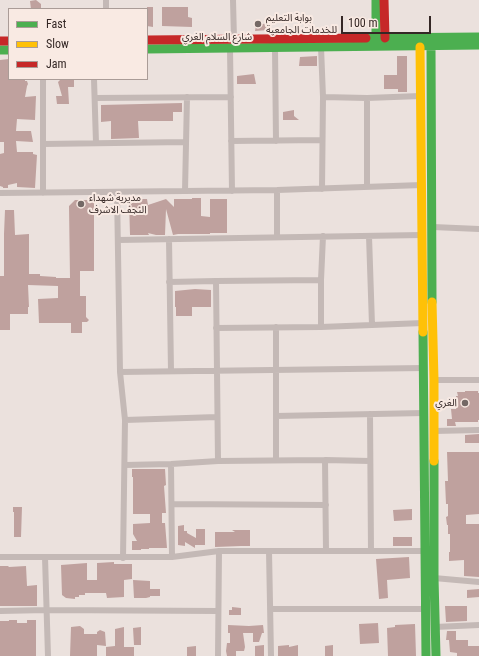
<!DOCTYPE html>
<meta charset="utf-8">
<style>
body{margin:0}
#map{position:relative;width:479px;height:656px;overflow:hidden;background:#ebe1dd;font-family:"Roboto Condensed",sans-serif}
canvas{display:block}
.legend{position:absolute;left:8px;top:8px;width:140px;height:72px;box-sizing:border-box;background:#f9eae3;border:1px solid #aa9c97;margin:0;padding:5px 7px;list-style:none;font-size:12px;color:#342725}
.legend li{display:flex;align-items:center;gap:8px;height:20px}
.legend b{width:20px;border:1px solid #aa9c97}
.scale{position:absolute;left:341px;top:16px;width:90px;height:18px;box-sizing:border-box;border:2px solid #342725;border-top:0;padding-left:5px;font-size:12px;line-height:14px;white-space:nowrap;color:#342725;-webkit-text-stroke:3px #f9eae3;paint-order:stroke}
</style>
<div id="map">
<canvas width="479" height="656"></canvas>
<ul class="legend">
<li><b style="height:5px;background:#4caf50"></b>Fast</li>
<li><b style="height:5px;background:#ffc107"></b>Slow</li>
<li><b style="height:5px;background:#c62828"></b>Jam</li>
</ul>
<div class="scale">100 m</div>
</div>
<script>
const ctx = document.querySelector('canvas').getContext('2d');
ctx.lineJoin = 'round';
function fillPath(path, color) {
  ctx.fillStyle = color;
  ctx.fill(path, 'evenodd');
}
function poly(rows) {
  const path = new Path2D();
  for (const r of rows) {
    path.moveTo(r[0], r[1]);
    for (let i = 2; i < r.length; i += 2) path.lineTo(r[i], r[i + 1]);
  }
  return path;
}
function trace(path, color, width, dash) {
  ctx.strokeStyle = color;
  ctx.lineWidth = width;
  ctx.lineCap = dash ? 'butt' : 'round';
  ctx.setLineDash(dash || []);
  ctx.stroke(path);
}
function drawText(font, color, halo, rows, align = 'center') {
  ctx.font = font + ' "Roboto Condensed","Noto Sans Arabic",sans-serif';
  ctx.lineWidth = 4;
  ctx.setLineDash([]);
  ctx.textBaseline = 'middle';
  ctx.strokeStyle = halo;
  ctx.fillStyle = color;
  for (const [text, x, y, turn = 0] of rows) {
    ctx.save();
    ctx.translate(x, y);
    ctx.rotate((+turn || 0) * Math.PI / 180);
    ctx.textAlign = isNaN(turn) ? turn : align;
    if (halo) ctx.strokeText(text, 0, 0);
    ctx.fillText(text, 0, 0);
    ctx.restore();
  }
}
fillPath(poly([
 [36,0,41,4,41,9,31,9,30,1],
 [147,7,153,7,153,27,147,26],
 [162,7,188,7,188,17,192,18,192,27,162,26],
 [269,23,269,30,255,31,256,25],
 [317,56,317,66,299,66,300,57],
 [397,56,407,56,407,92,398,92,398,89,384,89,384,75,397,75],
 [9,59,9,79,25,79,25,81,27,81,28,84,27,86,25,97,36,96,35,120,17,119,16,131,31,131,33,142,16,141,17,152,33,152,33,154,37,155,35,188,17,187,17,183,8,185,8,188,3,188,3,187,0,186,0,154,4,153,4,142,0,142,0,60],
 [254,74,256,84,237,84,237,76],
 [61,79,74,79,74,87,68,87,69,104,57,104,56,96,62,96,58,82],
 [182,103,182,112,173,112,173,121,138,121,139,138,111,139,111,121,101,122,101,105],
 [294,110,294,116,299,120,283,120,283,112],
 [192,198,201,198,201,216,210,217,210,199,227,199,227,233,210,233,210,234,178,234,173,235,166,209,165,235,156,235,148,233,149,235,130,235,129,199,147,199,148,205,166,199,174,207,174,199,192,199],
 [75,200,94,200,94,271,80,271,80,296,86,296,86,317,89,320,87,322,82,322,82,333,71,333,71,323,39,323,38,299,58,298,58,286,28,285,29,307,28,307,28,314,10,314,10,330,0,330,0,276,4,276,4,234,5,210,14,210,15,235,29,234,29,274,40,274,40,276,56,277,56,278,70,278,69,206],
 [195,289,211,290,211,307,192,307,192,316,176,316,176,307,175,307,175,291],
 [465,391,478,391,478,393,479,393,479,420,478,420,478,422,455,422,456,426,447,426,447,419,452,419,451,409,456,409,456,396,458,396,457,392,465,392],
 [479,434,479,443,465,443,465,435],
 [447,452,479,452,479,514,466,515,466,524,479,524,479,577,464,576,464,560,449,561,449,552,450,552,450,534,448,534,448,525,447,525,446,517,448,516,448,504,446,504,445,481,448,481],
 [132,469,165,469,166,485,164,486,166,513,162,513,162,523,165,523,167,548,149,548,149,549,141,549,141,550,132,550,132,541,137,541,133,534,133,524,150,523,150,514,133,514,133,477,132,477],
 [13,507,22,507,21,537,14,537,14,512,13,512],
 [412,509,412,520,394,521,393,510],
 [184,525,184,531,187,531,187,533,196,538,196,529,205,529,205,545,195,545,195,548,185,542,185,546,178,545,178,526],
 [232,530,250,530,250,546,241,546,215,547,215,532,235,532],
 [393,537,412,537,412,546,393,546],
 [409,557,410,578,387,580,388,598,379,599,376,559],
 [114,562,114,564,132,564,132,579,124,580,124,597,107,598,106,593,85,593,85,595,79,595,79,597,75,597,75,599,66,598,62,595,61,565,87,563,87,580,97,580,97,563],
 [0,566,8,566,9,567,26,566,27,586,37,585,37,606,0,606],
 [133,580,150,581,150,589,160,589,160,596,150,596,150,597,146,598,134,598],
 [479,589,479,597,467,598,467,590],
 [445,606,467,606,467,621,446,622],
 [232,607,241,608,241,615,229,615,229,610,232,610],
 [9,620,17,620,17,623,27,623,27,620,36,620,36,656,0,656,0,621,9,621],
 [378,623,379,643,360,644,359,624],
 [415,624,416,656,388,656,387,628,395,627,395,625],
 [228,625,249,626,263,625,264,633,262,633,259,642,253,642,253,633,243,633,245,647,244,651,236,651,236,656,227,656,226,651,227,643,230,643,230,633,228,633],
 [80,626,84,629,84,634,97,634,97,632,100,630,105,632,106,646,97,645,97,656,70,656,71,627],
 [124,627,124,647,134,647,134,656,106,656,106,647,115,646,115,629],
 [141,627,141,645,134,645,133,628],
 [447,631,456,631,456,640,468,640,468,646,479,646,479,656,457,656,457,653,450,652,449,640,446,640],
 [264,645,264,656,255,656,255,646],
 [289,645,289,647,298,645,298,656,278,656,278,646],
 [333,645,333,656,325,656,325,646],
 [196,646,196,656,187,656,187,647]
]), '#bfa19e');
trace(poly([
 [106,0,106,9],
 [233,0,234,39],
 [321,47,323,97,322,189],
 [230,48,232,191],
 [275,48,276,141],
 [43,79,43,193],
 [94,79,96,143],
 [323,97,367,98,420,96],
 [95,98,231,97],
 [231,141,322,140],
 [43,144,186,142],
 [367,187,367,98],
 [277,190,277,237],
 [185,191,187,97],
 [117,192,120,372,125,420,123,558],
 [0,193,277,190,422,185],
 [433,227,479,229],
 [369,236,372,325],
 [169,239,171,371],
 [118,240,422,235],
 [216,281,218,461],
 [169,282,216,281,321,280],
 [276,327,276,460],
 [321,327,321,280,323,236],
 [216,328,321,327,423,323],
 [120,372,424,368],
 [434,380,479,380],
 [370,414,371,551],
 [276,416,424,413],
 [125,420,217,417],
 [434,431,479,430],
 [325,460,326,551],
 [171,464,172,557],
 [125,465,171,464,218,461,325,460,370,461],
 [172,504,326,505],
 [269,551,271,656],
 [0,557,172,557,219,551,425,551],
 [45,557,48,656],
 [434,578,479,582],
 [270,609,426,609],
 [0,611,47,610,218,611],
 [435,627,479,625],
 [218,656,219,551]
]), '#c4b9b6', 6);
trace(poly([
 [376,0,376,38],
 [366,38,479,37],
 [431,46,432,302],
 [147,49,479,45],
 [0,50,9,50],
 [423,332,426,656],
 [434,461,434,578,436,656]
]), '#4caf50', 9);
trace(poly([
 [420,47,423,332],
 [432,302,434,380,434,461]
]), '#ffc107', 9);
trace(poly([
 [384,0,385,38],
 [147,40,366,38],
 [0,41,9,41]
]), '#c62828', 9);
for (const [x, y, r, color] of [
 [258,24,4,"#746865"],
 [81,204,4,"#746865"],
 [465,403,4,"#746865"]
]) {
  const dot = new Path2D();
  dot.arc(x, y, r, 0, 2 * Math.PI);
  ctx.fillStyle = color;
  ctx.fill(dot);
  trace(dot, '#f9eae3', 1.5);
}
drawText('10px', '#342725', '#f9eae3', [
 ["بوابة التعليم",266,18],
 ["للخدمات الجامعية",266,30],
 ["مديرية شهداء",89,198],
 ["النجف الاشرف",89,210],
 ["الغري",457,403,"right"]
], 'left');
drawText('10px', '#342725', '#f9eae3', [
 ["شارع السلام الغري",217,37]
]);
</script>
